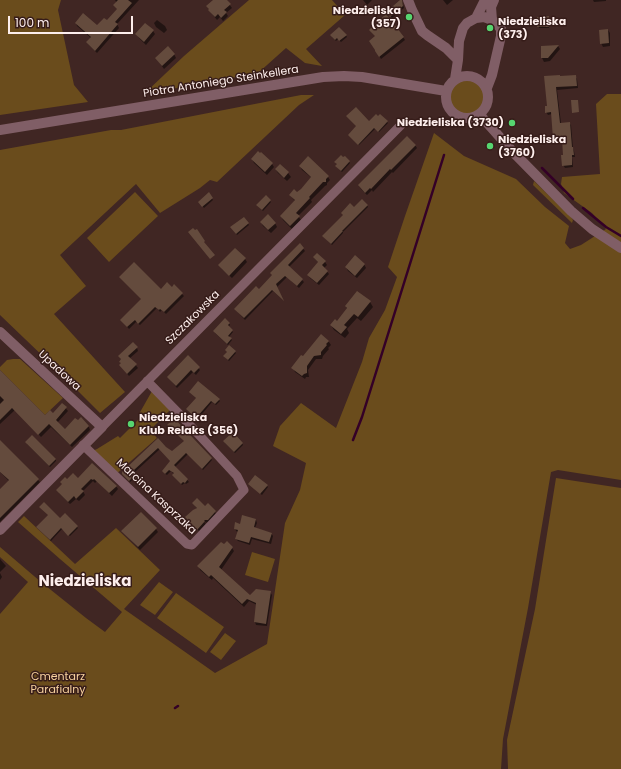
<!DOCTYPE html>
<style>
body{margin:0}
#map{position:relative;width:621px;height:769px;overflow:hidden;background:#402623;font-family:Poppins,sans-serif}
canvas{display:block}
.scale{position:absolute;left:8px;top:16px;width:125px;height:18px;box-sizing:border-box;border:2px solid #fdeeec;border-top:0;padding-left:5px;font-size:12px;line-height:14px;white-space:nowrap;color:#fdeeec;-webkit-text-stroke:3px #361c19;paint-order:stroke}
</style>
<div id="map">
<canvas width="621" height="769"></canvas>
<div class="scale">100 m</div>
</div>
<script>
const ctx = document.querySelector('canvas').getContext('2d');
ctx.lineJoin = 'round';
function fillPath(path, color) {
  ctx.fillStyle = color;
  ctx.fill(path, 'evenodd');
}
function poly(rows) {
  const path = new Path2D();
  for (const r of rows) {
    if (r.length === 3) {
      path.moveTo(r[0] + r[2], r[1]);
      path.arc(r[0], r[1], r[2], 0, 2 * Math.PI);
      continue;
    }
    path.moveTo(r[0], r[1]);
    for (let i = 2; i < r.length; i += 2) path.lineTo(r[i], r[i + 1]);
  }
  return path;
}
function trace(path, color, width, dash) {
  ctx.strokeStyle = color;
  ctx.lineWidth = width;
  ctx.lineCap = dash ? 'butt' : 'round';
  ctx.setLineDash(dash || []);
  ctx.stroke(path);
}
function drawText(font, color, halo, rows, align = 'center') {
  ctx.font = font + ' Poppins,sans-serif';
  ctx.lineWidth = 3;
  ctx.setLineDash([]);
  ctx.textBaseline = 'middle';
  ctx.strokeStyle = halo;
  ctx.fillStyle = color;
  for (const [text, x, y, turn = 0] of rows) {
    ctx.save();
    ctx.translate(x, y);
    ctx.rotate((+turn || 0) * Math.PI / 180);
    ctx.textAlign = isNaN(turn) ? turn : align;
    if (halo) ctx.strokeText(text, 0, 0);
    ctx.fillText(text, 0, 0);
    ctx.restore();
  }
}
fillPath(poly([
 [0,0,61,0,58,10,74,85,88,102,0,115],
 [249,0,332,0,345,15,306,49,322,66,305,63,286,48,257,74,224,79,156,92,145,93,184,56],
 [468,97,18],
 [607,94,621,94,621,480,558,470,551,472,528,608,503,739,501,769,0,769,0,614,28,582,0,557,0,547,41,582,86,618,105,632,122,612,60,559,18,522,24,516,75,564,116,528,160,570,124,609,215,673,267,644,285,523,300,490,306,463,273,446,280,426,301,403,336,428,362,362,369,338,385,310,397,277,388,267,405,216,434,133,464,156,516,179,545,207,569,226,565,243,570,249,581,245,606,229,592,213,564,193,561,184,562,177,600,174,596,104],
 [301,95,314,95,299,105,217,182,210,180,200,188,160,213,136,184,60,255,86,286,54,314,125,392,100,413,49,362,0,315,0,150,111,130,121,130],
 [534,181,571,217,573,220,572,223,533,185],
 [135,192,158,216,109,262,87,238],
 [13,359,20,359,63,398,45,415,0,370,0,367,7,360],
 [156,384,175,405,150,430,157,438,114,476,90,452,97,449,118,436,120,438,142,416,139,414],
 [556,478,621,488,621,769,508,769,507,740,535,609],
 [252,552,275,559,268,582,245,575],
 [159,582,173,592,155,615,140,605],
 [176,593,224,627,206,653,157,618],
 [225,633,236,641,221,660,210,652]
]), '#6a4c1c');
fillPath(poly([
 [115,0,139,0,117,24,119,28,97,53,89,45,87,42,91,38,77,26,76,23,97,27,107,21,118,10,117,3],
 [214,0,226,0,232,8,226,13,228,16,223,21,220,17,217,20,209,10],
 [363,0,372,0,367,5],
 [443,0,453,0,447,5],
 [593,0,606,0,606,1,594,2],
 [402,1,404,8,392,18,388,14],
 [538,18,549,19,549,28,539,28],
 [157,20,165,26,167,30,164,33,156,27,154,23],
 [146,24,153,31,155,34,146,45,139,38,137,34],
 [608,30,610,33,610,46,603,47,601,43],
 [346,35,347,37,341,42,338,39,336,41,332,37],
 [403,37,405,40,381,59,378,54],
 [558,46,560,49,550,61,544,62,542,58,542,47],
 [174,54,176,58,164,69,156,58],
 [575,76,577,79,578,88,557,90,561,123,569,123,571,125,573,148,574,151,575,157,572,157,573,167,565,168,563,165,564,156,563,141,556,142,554,139,552,114,548,115,546,112,560,77],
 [433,119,438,123,435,127,430,123],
 [369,122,387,122,388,123,379,132,375,129,359,145,350,136,357,127],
 [415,145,417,148,393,173,392,172,373,192,372,190,367,195,361,189,359,186],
 [345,157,350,163,342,172,337,167],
 [252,159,272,164,274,167,267,175,254,163],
 [280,165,288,173,291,177,287,181,278,173,276,170],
 [300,166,328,177,330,180,327,183,327,185,325,186,311,200,312,202,298,216,301,220,292,229,283,220,281,216,295,201,290,195,297,193,301,190,312,178,302,170],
 [209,194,213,200,204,208,200,203],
 [270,201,271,202,263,211,258,206],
 [367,205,368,207,343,232,343,233,332,245,324,237,354,208],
 [244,218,249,225,237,235,231,227],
 [261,222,275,223,277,227,271,233,263,226],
 [300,245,305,251,289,267,304,282,299,288,287,277,277,287,283,300,273,291,245,320,235,309,259,290],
 [314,258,325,262,327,265,324,268,329,274,319,285,310,278,308,275,319,263],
 [245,259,247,262,232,278,222,269,220,265],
 [364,264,366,268,357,278,348,271,346,267],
 [174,286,184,296,166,314,162,310,160,312,157,308,140,325,136,322,129,329,123,322,142,300,161,290,172,288],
 [370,302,373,307,361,321,357,318,347,329,349,333,345,338,334,330,331,325,337,322,347,309,346,307],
 [229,323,230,325,228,327,233,332,229,337,232,340,228,345,215,333],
 [321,335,329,342,331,345,328,348,329,349,323,356,322,359,316,359,308,370,309,377,306,377,305,379,295,372,293,368,303,358],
 [137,348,138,351,130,358,138,368,129,376,120,365,122,364,121,359,120,356],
 [228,352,235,352,236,353,229,361,224,356],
 [188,357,200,370,196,375,193,372,177,388,168,377],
 [0,372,45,417,53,414,62,404,68,411,57,423,65,430,81,419,89,427,90,430,72,447,51,427,41,437,15,410,0,424],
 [190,392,219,400,220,401,216,405,212,402,198,419,189,411,197,399],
 [174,420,212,460,203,470,188,454,175,467,189,482,186,484,185,483,182,485,174,476,174,474,171,471,167,475,164,473,171,461,160,449,135,472,139,478,136,481,134,479,130,482,124,475,158,440,165,448,172,452,185,441],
 [32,436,56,460,56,461,50,467,27,444],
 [0,442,40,482,0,522,0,491,9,481,0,472],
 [225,443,242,443,243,445,235,453],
 [92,464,116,486,118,489,112,496,97,481,95,483,93,481,83,491,85,495,79,501,76,499,70,504,59,493,67,480,78,479],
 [249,484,267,486,268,487,262,495],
 [195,506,205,508,215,512,216,514,208,523,204,522,206,524,199,531,186,518,197,508],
 [60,519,77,527,78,528,70,536,62,529,51,541,38,528],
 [256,520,257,523,255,528,271,533,273,536,271,544,252,539,250,545,238,541,236,539,238,532,236,531,235,528,241,525],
 [156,529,158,532,140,550,125,534,123,531],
 [232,548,234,551,221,570,250,596,270,592,272,595,267,626,256,625,255,622,257,605,249,601,244,607,213,578,212,580,200,570,199,566],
 [0,559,6,566,0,572],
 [0,573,2,577,0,580]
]), '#0007');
trace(poly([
 [542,168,573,199],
 [583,208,606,227,621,236],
 [353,440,362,417,394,315,444,155],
 [175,708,178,706]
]), '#340027', 2.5);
fillPath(poly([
 [118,0,128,0,132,3,115,22,118,24,95,51,86,42,91,37,75,23,83,13,97,25,104,18,107,20,117,9,113,5],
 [213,0,227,0,231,4,224,10,227,12,221,18,218,14,215,17,208,10,209,9,206,6],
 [400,0,402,0,403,6,390,17,386,12],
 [386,14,404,37,379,57,375,51,375,50,369,41,375,36,369,30],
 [549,16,549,27,537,27,537,17],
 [145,23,154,30,144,42,135,34],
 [339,27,347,35,339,41,337,38,335,40,330,35],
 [608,29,609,43,600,44,599,30],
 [559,45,548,58,541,58,541,46],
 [168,46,175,54,162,66,155,58],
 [560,75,560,76,576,75,577,86,556,87,560,123,570,122,572,147,573,147,574,155,572,155,572,165,562,166,561,155,563,155,562,139,553,139,551,112,545,113,545,106,547,106,544,76],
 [571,100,578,100,579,112,572,113],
 [356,107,369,121,376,114,378,116,380,114,388,121,378,132,374,128,358,145,348,135,356,126,346,116],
 [407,136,416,145,391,170,390,169,371,189,370,188,365,193,358,185],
 [258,151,260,153,261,152,273,163,265,172,251,159],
 [341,155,343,157,345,156,350,161,341,171,335,166,337,164,334,162],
 [308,156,329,176,326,179,326,182,323,182,309,197,310,198,296,213,300,216,290,226,280,216,295,200,289,195,294,189,297,192,301,189,311,177,299,166],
 [280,164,289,172,284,178,275,169],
 [209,192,213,198,202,207,198,202],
 [266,195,271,200,262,210,256,205],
 [362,199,368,205,342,231,343,231,331,244,322,236,343,215,341,213,350,203,354,207],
 [268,214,276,223,268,230,260,222],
 [244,217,249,223,236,234,230,227],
 [193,228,195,230,197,229,205,241,204,242,215,255,210,259,188,232],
 [300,243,304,248,288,265,303,279,297,286,285,276,276,284,284,301,272,290,244,318,234,309,256,286,259,289,272,275,270,273],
 [235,248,246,258,229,276,218,265],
 [317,253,326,261,322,265,328,271,317,283,307,275,318,262,313,257],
 [355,255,365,264,355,276,345,267],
 [134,262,161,289,167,282,172,287,174,284,183,293,164,312,160,309,159,310,155,307,138,324,135,320,127,327,120,320,141,299,119,277],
 [357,291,371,301,358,317,354,314,344,325,347,327,341,334,330,325,335,319,337,321,347,308,345,306],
 [225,318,230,323,228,325,233,330,228,336,232,338,227,344,213,331],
 [321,334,329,341,326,344,327,345,321,352,321,355,314,356,307,366,307,373,304,374,302,376,291,368,301,355,303,356],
 [133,342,138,347,128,356,137,364,127,374,119,365,121,363,119,362,121,359,118,356],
 [229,345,236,351,228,360,223,356,227,352,225,350],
 [188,355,200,367,194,373,191,370,176,386,167,377],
 [0,370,45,415,50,410,53,413,62,403,67,407,56,420,65,429,75,418,78,420,81,417,89,426,70,445,49,424,38,435,12,408,0,420,0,404,4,400,0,396],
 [198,381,220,399,215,404,211,401,196,418,186,409,196,398,189,392],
 [174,418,212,458,202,469,186,453,174,465,188,479,185,483,183,482,181,484,172,475,174,473,169,470,165,474,162,471,170,461,158,448,134,470,139,476,134,480,132,478,129,481,122,474,122,472,158,438,166,447,172,451,184,441,167,425],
 [233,432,243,443,234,452,223,441],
 [32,435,56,459,49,466,25,442],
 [0,440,39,479,0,518,0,489,9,480,0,472],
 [92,463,117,486,109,493,94,479,93,480,91,479,81,489,84,491,76,499,74,496,68,502,56,490,62,484,60,482,65,477,67,479,73,473,78,478],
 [255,475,268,485,260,494,248,484],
 [197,498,205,506,208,503,216,511,208,520,204,520,205,521,197,530,185,517,193,510,197,508,192,503],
 [44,502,60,518,65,513,78,526,68,536,61,528,50,540,36,527,48,515,39,507],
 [141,512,157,528,138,547,121,531],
 [242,515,256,519,254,527,272,533,269,542,251,537,249,543,235,539,238,530,234,529,235,522,240,524],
 [227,541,233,547,219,567,250,595,256,589,271,591,266,624,254,622,256,603,247,599,242,604,211,575,209,577,197,566,221,542,224,544]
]), '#644b3d');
trace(poly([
 [102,427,402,124],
 [83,445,187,544,192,545,244,490,237,476,188,423,147,381]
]), '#805e66', 9);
trace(poly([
 [408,0,412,10,422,31,427,35,446,48,458,60],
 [476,18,484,2,486,0],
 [492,20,491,7,494,0],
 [467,97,21],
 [455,79,458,60,459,41,463,28,467,23,476,18,484,17,492,20,496,23,501,29,501,36,492,75,487,88],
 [480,115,489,125,514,153,571,211,592,229,621,248],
 [0,130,323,77,344,76,362,77,446,91],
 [0,332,102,427,0,530]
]), '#805e66', 10);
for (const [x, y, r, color] of [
 [409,17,4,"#57d570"],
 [490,28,4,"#57d570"],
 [512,123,4,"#57d570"],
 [490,146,4,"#57d570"],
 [131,424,4,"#57d570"]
]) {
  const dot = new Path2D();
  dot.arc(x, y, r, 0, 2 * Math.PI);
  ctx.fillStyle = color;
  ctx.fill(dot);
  trace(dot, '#361c19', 1.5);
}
drawText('bold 11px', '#fdeeec', '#361c19', [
 ["Niedzieliska",401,11,"right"],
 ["(357)",401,24,"right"],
 ["Niedzieliska",498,22],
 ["(373)",498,35],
 ["Niedzieliska (3730)",504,123,"right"],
 ["Niedzieliska",498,140],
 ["(3760)",498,153],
 ["Niedzieliska",139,418],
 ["Klub Relaks (356)",139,431]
], 'left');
drawText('11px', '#fdeeec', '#361c19', [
 ["Piotra Antoniego Steinkellera",221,82,-9],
 ["Szczakowska",193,318,-45],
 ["Upadowa",59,371,43],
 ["Marcina Kasprzaka",156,497,43]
]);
drawText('11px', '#f7d19e', '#361c19', [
 ["Cmentarz",58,677],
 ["Parafialny",58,690]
]);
drawText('bold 15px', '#fdeeec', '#361c19', [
 ["Niedzieliska",85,582]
]);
</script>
